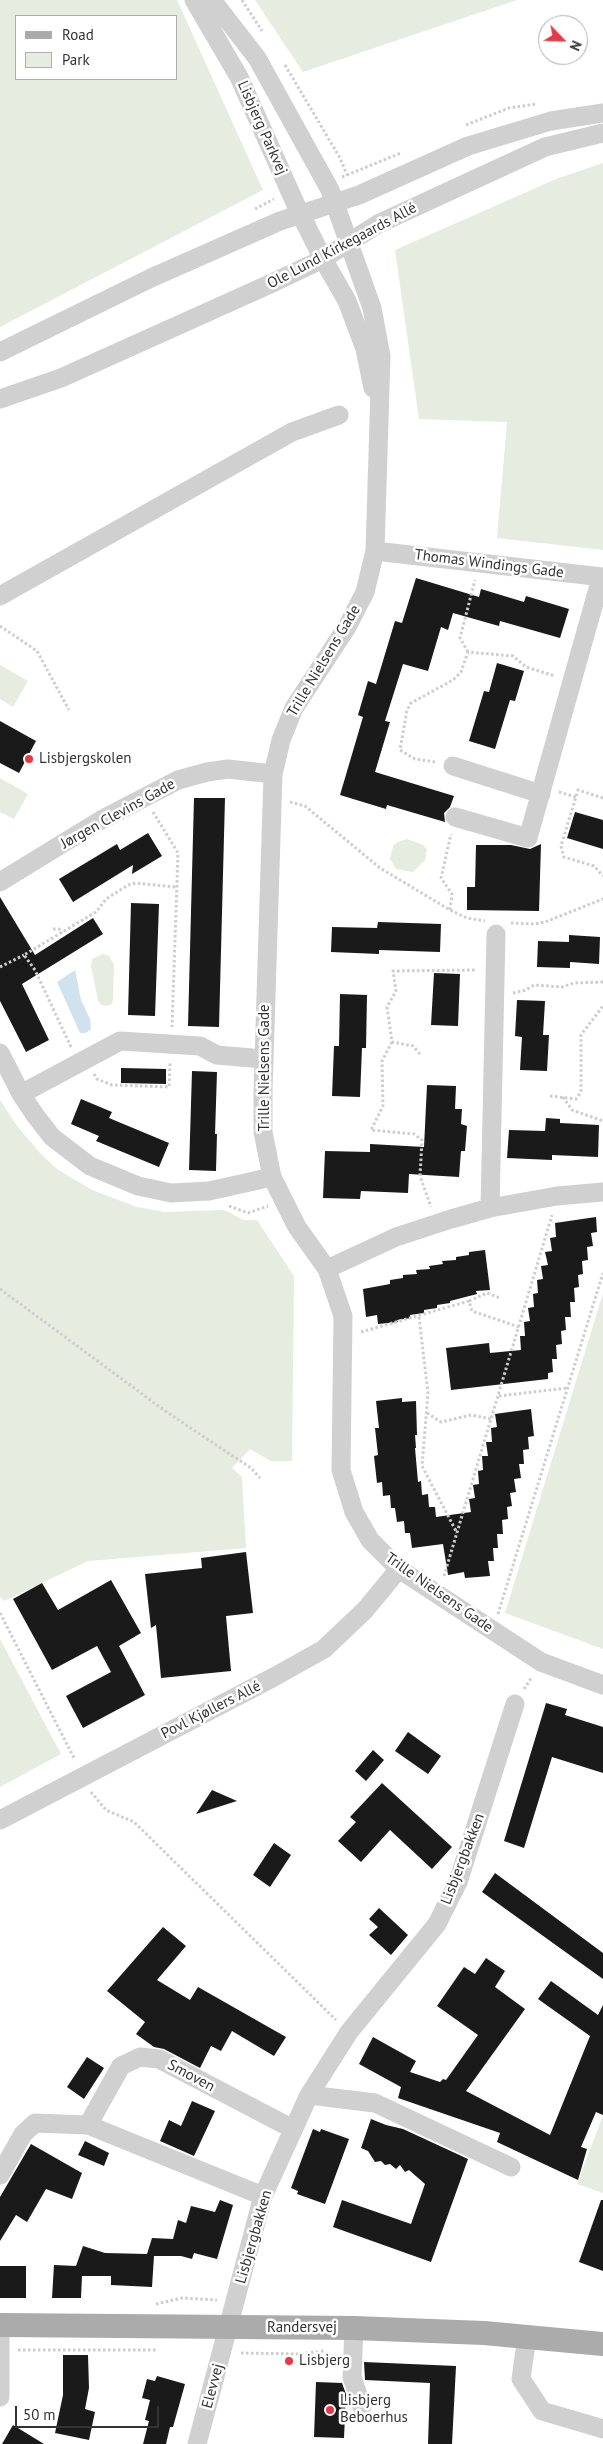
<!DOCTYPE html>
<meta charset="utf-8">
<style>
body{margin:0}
#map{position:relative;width:603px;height:2444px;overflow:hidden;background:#fff;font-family:"PT Sans",sans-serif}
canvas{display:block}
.legend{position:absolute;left:15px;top:15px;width:162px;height:65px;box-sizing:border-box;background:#fff;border:1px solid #adadad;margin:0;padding:6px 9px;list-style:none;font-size:15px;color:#333}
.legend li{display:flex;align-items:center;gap:10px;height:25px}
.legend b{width:25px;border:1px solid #adadad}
.north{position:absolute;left:538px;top:15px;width:50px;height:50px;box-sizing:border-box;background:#fff;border:1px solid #adadad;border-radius:50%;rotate:114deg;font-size:14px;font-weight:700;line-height:20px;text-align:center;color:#333}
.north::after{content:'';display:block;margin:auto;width:18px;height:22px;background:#e63946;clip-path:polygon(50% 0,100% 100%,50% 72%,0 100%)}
.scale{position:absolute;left:15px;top:2406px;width:144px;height:22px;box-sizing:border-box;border:2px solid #333;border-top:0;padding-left:6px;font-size:15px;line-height:18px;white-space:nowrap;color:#333;-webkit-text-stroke:4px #fff;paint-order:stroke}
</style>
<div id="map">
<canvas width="603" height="2444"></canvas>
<ul class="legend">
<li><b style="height:6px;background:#ababab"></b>Road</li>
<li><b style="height:14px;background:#e6ecdf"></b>Park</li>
</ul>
<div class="north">N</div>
<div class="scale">50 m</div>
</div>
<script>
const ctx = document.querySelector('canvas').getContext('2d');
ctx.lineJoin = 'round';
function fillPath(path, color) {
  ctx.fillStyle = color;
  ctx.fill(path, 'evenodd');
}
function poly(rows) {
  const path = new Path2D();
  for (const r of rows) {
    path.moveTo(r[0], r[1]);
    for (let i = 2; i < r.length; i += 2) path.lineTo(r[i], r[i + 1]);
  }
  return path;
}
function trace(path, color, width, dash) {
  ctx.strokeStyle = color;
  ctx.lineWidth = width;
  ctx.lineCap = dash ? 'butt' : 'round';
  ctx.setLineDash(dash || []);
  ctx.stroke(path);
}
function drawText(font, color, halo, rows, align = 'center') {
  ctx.font = font + ' "PT Sans",sans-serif';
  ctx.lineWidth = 5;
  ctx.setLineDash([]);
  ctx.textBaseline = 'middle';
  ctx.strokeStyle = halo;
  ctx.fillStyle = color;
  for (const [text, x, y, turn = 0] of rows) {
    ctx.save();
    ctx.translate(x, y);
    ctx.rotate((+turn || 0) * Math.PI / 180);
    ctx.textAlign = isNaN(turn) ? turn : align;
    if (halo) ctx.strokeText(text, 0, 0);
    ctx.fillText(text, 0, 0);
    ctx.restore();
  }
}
fillPath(poly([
 [0,0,177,0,263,190,0,327],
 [16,16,176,16,176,79,16,79],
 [255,0,517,0,303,72],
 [603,163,603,550,497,538,507,422,419,419,395,250,556,179],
 [0,665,28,681,13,707,0,699],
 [0,778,28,794,14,819,0,812],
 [407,839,423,845,427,850,425,860,413,872,396,869,390,859,393,846,398,842],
 [103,954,109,956,114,965,113,999,112,1004,107,1006,101,1005,98,1000,91,966,92,959],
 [0,1100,17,1126,40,1153,57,1169,92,1190,137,1207,165,1212,222,1210,229,1212,243,1220,257,1220,294,1276,292,1461,271,1461,250,1449,232,1468,242,1477,246,1548,88,1561,4,1601,0,1597],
 [603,1293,603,1649,505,1613],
 [0,1639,61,1754,0,1787],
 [603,2115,603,2193,577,2184]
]), '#e6ecdf');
fillPath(poly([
 [75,970,81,1000,90,1019,91,1029,86,1033,80,1033,57,982]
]), '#cfe2ee');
fillPath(poly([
 [416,578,479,597,481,589,524,602,526,596,569,609,560,638,500,621,499,626,453,613,448,630,441,627,428,671,403,664,385,721,390,722,375,772,454,796,450,807,444,813,445,822,387,805,386,809,340,795,363,717,358,715,368,681,376,684,395,621,402,623],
 [497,663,524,671,515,701,510,700,495,749,469,741,484,691,489,692],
 [0,721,36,741,19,773,0,763],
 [194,798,225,798,219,1027,188,1026],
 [575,812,603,820,603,849,567,838],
 [148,833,162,856,132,874,133,865,73,902,59,879,117,844,120,850],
 [541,844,539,911,467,910,467,887,475,887,476,845,511,845,530,849],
 [0,897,35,955,93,918,103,934,22,984,49,1040,26,1052,0,1001],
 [131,903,159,904,155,1016,128,1015],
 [378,922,441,924,440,952,379,950,379,954,331,952,332,927,377,928],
 [569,935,600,937,599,964,570,962,570,968,537,967,538,941,569,942],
 [434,973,460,974,458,1026,431,1025],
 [340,994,367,995,366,1048,362,1048,360,1097,332,1096,334,1046,339,1046],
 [517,1000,545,1001,543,1035,549,1035,547,1071,520,1070,522,1037,515,1036],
 [121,1068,166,1069,166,1084,121,1083],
 [192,1071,217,1072,215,1134,217,1134,216,1171,189,1170],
 [427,1085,456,1086,455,1109,462,1109,461,1124,467,1126,465,1151,461,1151,459,1177,409,1174,408,1193,361,1191,360,1199,323,1198,325,1151,370,1152,370,1144,424,1147],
 [81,1099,112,1112,109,1118,169,1143,159,1167,96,1141,99,1136,71,1124],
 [546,1118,560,1119,560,1123,599,1125,598,1157,552,1155,552,1160,507,1158,509,1130,545,1131],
 [596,1217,597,1232,591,1233,593,1246,587,1247,588,1260,582,1261,583,1274,578,1275,579,1287,574,1288,575,1302,570,1302,571,1317,565,1317,566,1330,561,1331,562,1344,556,1345,557,1359,552,1359,553,1372,548,1373,548,1379,451,1390,446,1348,489,1343,490,1353,521,1350,520,1336,525,1336,524,1322,530,1321,528,1308,534,1307,533,1294,538,1293,537,1280,543,1279,541,1266,548,1265,545,1252,552,1251,550,1238,556,1237,555,1223],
 [485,1250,490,1290,476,1291,477,1294,450,1301,450,1303,437,1305,437,1308,424,1310,424,1313,410,1315,411,1318,397,1320,398,1322,378,1324,377,1315,366,1317,363,1289,390,1284,390,1280,403,1278,403,1275,417,1274,416,1270,430,1269,429,1266,443,1264,442,1261,456,1260,456,1257,469,1255,469,1252],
 [402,1398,402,1402,416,1401,417,1435,415,1435,416,1448,415,1448,418,1482,421,1481,422,1495,428,1494,429,1507,435,1507,436,1517,471,1512,469,1499,475,1498,473,1485,479,1484,478,1471,483,1470,482,1456,488,1456,486,1442,492,1442,491,1428,497,1427,495,1414,531,1409,534,1436,528,1437,529,1449,523,1450,524,1464,519,1464,521,1478,514,1479,516,1492,510,1493,512,1506,507,1507,508,1519,502,1520,503,1534,497,1534,498,1548,493,1548,494,1561,488,1561,490,1576,465,1578,464,1572,448,1575,443,1544,412,1548,410,1533,405,1533,404,1521,397,1522,395,1508,391,1508,390,1495,383,1496,382,1482,377,1483,374,1456,378,1455,375,1428,379,1428,376,1401],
 [246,1552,253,1613,226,1616,231,1671,161,1678,156,1625,151,1628,145,1574,202,1568,201,1558],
 [111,1580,141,1633,119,1646,145,1695,83,1728,66,1696,111,1672,97,1646,52,1670,13,1599,42,1583,58,1610],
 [546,1703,567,1709,565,1715,603,1727,603,1773,552,1757,524,1848,504,1841],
 [408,1732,441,1756,428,1774,395,1751],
 [373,1750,384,1760,366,1781,355,1771],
 [382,1783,452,1847,432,1869,390,1830,361,1862,338,1841,356,1822,350,1817],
 [212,1790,237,1801,196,1814],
 [274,1843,291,1855,270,1887,253,1875],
 [495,1873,603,1953,603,1979,482,1892],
 [379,1908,408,1935,391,1955,369,1935,378,1927,369,1919],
 [163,1927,186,1946,157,1980,190,2000,198,1987,286,2037,274,2056,232,2031,221,2051,211,2046,200,2068,164,2049,154,2047,136,2034,145,2022,107,1991],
 [486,1958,505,1971,495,1987,525,2009,466,2091,550,2135,590,2036,538,1999,551,1981,598,2015,603,2005,603,2115,596,2112,581,2147,587,2149,578,2180,497,2142,500,2133,398,2098,401,2087,359,2064,373,2037,416,2061,410,2072,440,2082,443,2079,446,2080,478,2035,437,2006,464,1967,475,1974],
 [87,2057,104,2068,84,2099,67,2087],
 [192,2101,215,2111,194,2156,160,2141,169,2120,181,2126],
 [371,2119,386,2125,403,2129,468,2159,431,2262,333,2227,342,2200,411,2224,425,2184,409,2170,405,2172,400,2165,396,2169,390,2164,385,2165,381,2161,375,2162,368,2151,361,2148],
 [313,2129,320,2132,321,2129,349,2139,325,2204,297,2194,298,2191,291,2188],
 [85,2141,109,2153,104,2166,78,2155],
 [31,2144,82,2173,72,2199,46,2189,27,2222,16,2215,0,2241,0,2197],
 [220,2200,233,2205,217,2259,194,2253,192,2259,181,2256,154,2256,152,2287,111,2285,111,2276,82,2276,81,2298,52,2298,54,2265,76,2266,83,2246,105,2253,147,2254,152,2238,173,2239,178,2220,186,2223,191,2206,215,2212],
 [601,2200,603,2200,603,2271,579,2262],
 [0,2266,26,2266,26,2298,0,2298],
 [63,2355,88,2355,89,2388,85,2409,95,2412,89,2440,55,2433,63,2395],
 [364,2362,456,2366,452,2444,428,2444,430,2383,365,2380],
 [157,2376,185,2384,173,2427,170,2427,166,2444,143,2444,149,2421,145,2420,150,2400,142,2398,147,2379,155,2381],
 [316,2382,342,2383,346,2394,344,2438,314,2437],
 [13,2425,44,2444,2,2444]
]), '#1a1a1a');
trace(poly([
 [242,0,262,31],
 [285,65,340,158,347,175],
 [466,125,509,108,536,104],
 [342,177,401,153],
 [255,209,274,199],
 [0,626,37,651,69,710],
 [468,652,460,638,475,580],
 [435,762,415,759,400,750,407,710,411,703,453,680,461,672,468,652,513,656,526,667,555,676],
 [559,792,576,797],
 [603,798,578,790,561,846,564,857,594,866,603,876],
 [290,802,305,806,380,868,450,910,467,918,485,921],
 [153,812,178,853,172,1027],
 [450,910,452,894,441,878,451,834],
 [511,923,535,924,545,922,603,899],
 [53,929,59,929,62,933],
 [0,967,24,955],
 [513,993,526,990,534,985,562,987,574,983,603,982],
 [392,1042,382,1061,383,1106,371,1130,414,1134,422,1140,420,1176,431,1207],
 [71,1047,35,970,24,955,96,912,106,899,128,885,136,883,176,887],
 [420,1054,413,1046,392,1042,387,1007,396,991,393,971,477,970],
 [94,1074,97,1079,112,1085,169,1087,170,1063],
 [550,1096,576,1099,581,1092,581,1035,603,1006],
 [563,1097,572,1110,603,1121],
 [229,1206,248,1213,268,1206],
 [0,1289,168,1413,251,1468,260,1478],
 [469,1301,487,1293,500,1298],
 [419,1317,428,1393,422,1466,457,1533],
 [361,1332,469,1301,472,1311,519,1327],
 [499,1396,567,1388],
 [427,1413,441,1422,471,1415,492,1419],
 [444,1576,552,1215],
 [0,1613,75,1760],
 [498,1614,603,1273],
 [524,1689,532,1677],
 [91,1792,106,1810,134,1822,336,2020],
 [156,2304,182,2298,217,2300],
 [18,2350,157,2350],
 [241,2353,299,2354,324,2351]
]), '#cdcdcd', 3, [2.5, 2.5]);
trace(poly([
 [194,0,239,77,296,205,323,259,347,301,365,349,373,388],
 [212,0,257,58,330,190,372,308,381,356,375,551,365,592,347,627,294,708,281,740,273,774,263,1091,263,1132,272,1177,297,1227,327,1269,343,1316,341,1470,354,1512,370,1540,399,1569,541,1662,603,1685],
 [0,352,151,278,280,221,359,195,468,146,551,121,603,113],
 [0,399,61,378,270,284,323,259,378,224,545,147,603,133],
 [375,551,603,577],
 [0,596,292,432,339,415],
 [453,766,541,794],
 [455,817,528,838,601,578],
 [0,882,101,820,178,780,207,772,228,769,273,774],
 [0,1053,21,1094,35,1115,52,1137,90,1166,138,1186,171,1193,209,1191,272,1177],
 [21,1094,120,1041,200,1046,217,1055,263,1059],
 [490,1208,496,934],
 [327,1269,396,1237,451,1219,490,1208,557,1196,603,1192],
 [0,1820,274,1677,324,1649,365,1610,399,1569],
 [309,2095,375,2103,511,2167],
 [88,2125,121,2066,140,2057,159,2059,293,2129],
 [0,2175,23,2134,35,2123,88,2125,263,2196],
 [354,2328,352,2377,362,2407],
 [527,2337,521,2379,542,2411,603,2429],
 [0,2397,0,2325],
 [197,2444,263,2196,309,2095,349,2032,437,1924,458,1882,515,1704]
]), '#d0d0d0', 19);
trace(poly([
 [0,2325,354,2328,484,2333,603,2344]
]), '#ababab', 24);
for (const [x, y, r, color] of [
 [29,759,5,"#e63946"],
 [289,2361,5,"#e63946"],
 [330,2410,5,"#e63946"]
]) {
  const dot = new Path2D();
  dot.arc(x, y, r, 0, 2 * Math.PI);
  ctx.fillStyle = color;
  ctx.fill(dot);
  trace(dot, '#fff', 2);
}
drawText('15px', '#333', '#fff', [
 ["Lisbjerg Parkvej",262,128,66],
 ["Ole Lund Kirkegaards Allé",342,246,-28],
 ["Thomas Windings Gade",489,564,7],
 ["Trille Nielsens Gade",324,661,-59],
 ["Jørgen Clevins Gade",118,814,-29],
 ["Trille Nielsens Gade",265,1068,-90],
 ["Trille Nielsens Gade",439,1593,35],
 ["Povl Kjøllers Allé",211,1710,-27],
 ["Lisbjergbakken",463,1859,-69],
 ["Smoven",191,2076,28],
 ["Lisbjergbakken",254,2237,-74],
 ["Randersvej",302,2328],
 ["Elevvej",213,2386,-75]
]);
drawText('15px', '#333', '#fff', [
 ["Lisbjergskolen",39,759],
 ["Lisbjerg",299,2361],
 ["Lisbjerg",340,2401],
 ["Beboerhus",340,2418]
], 'left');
</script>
